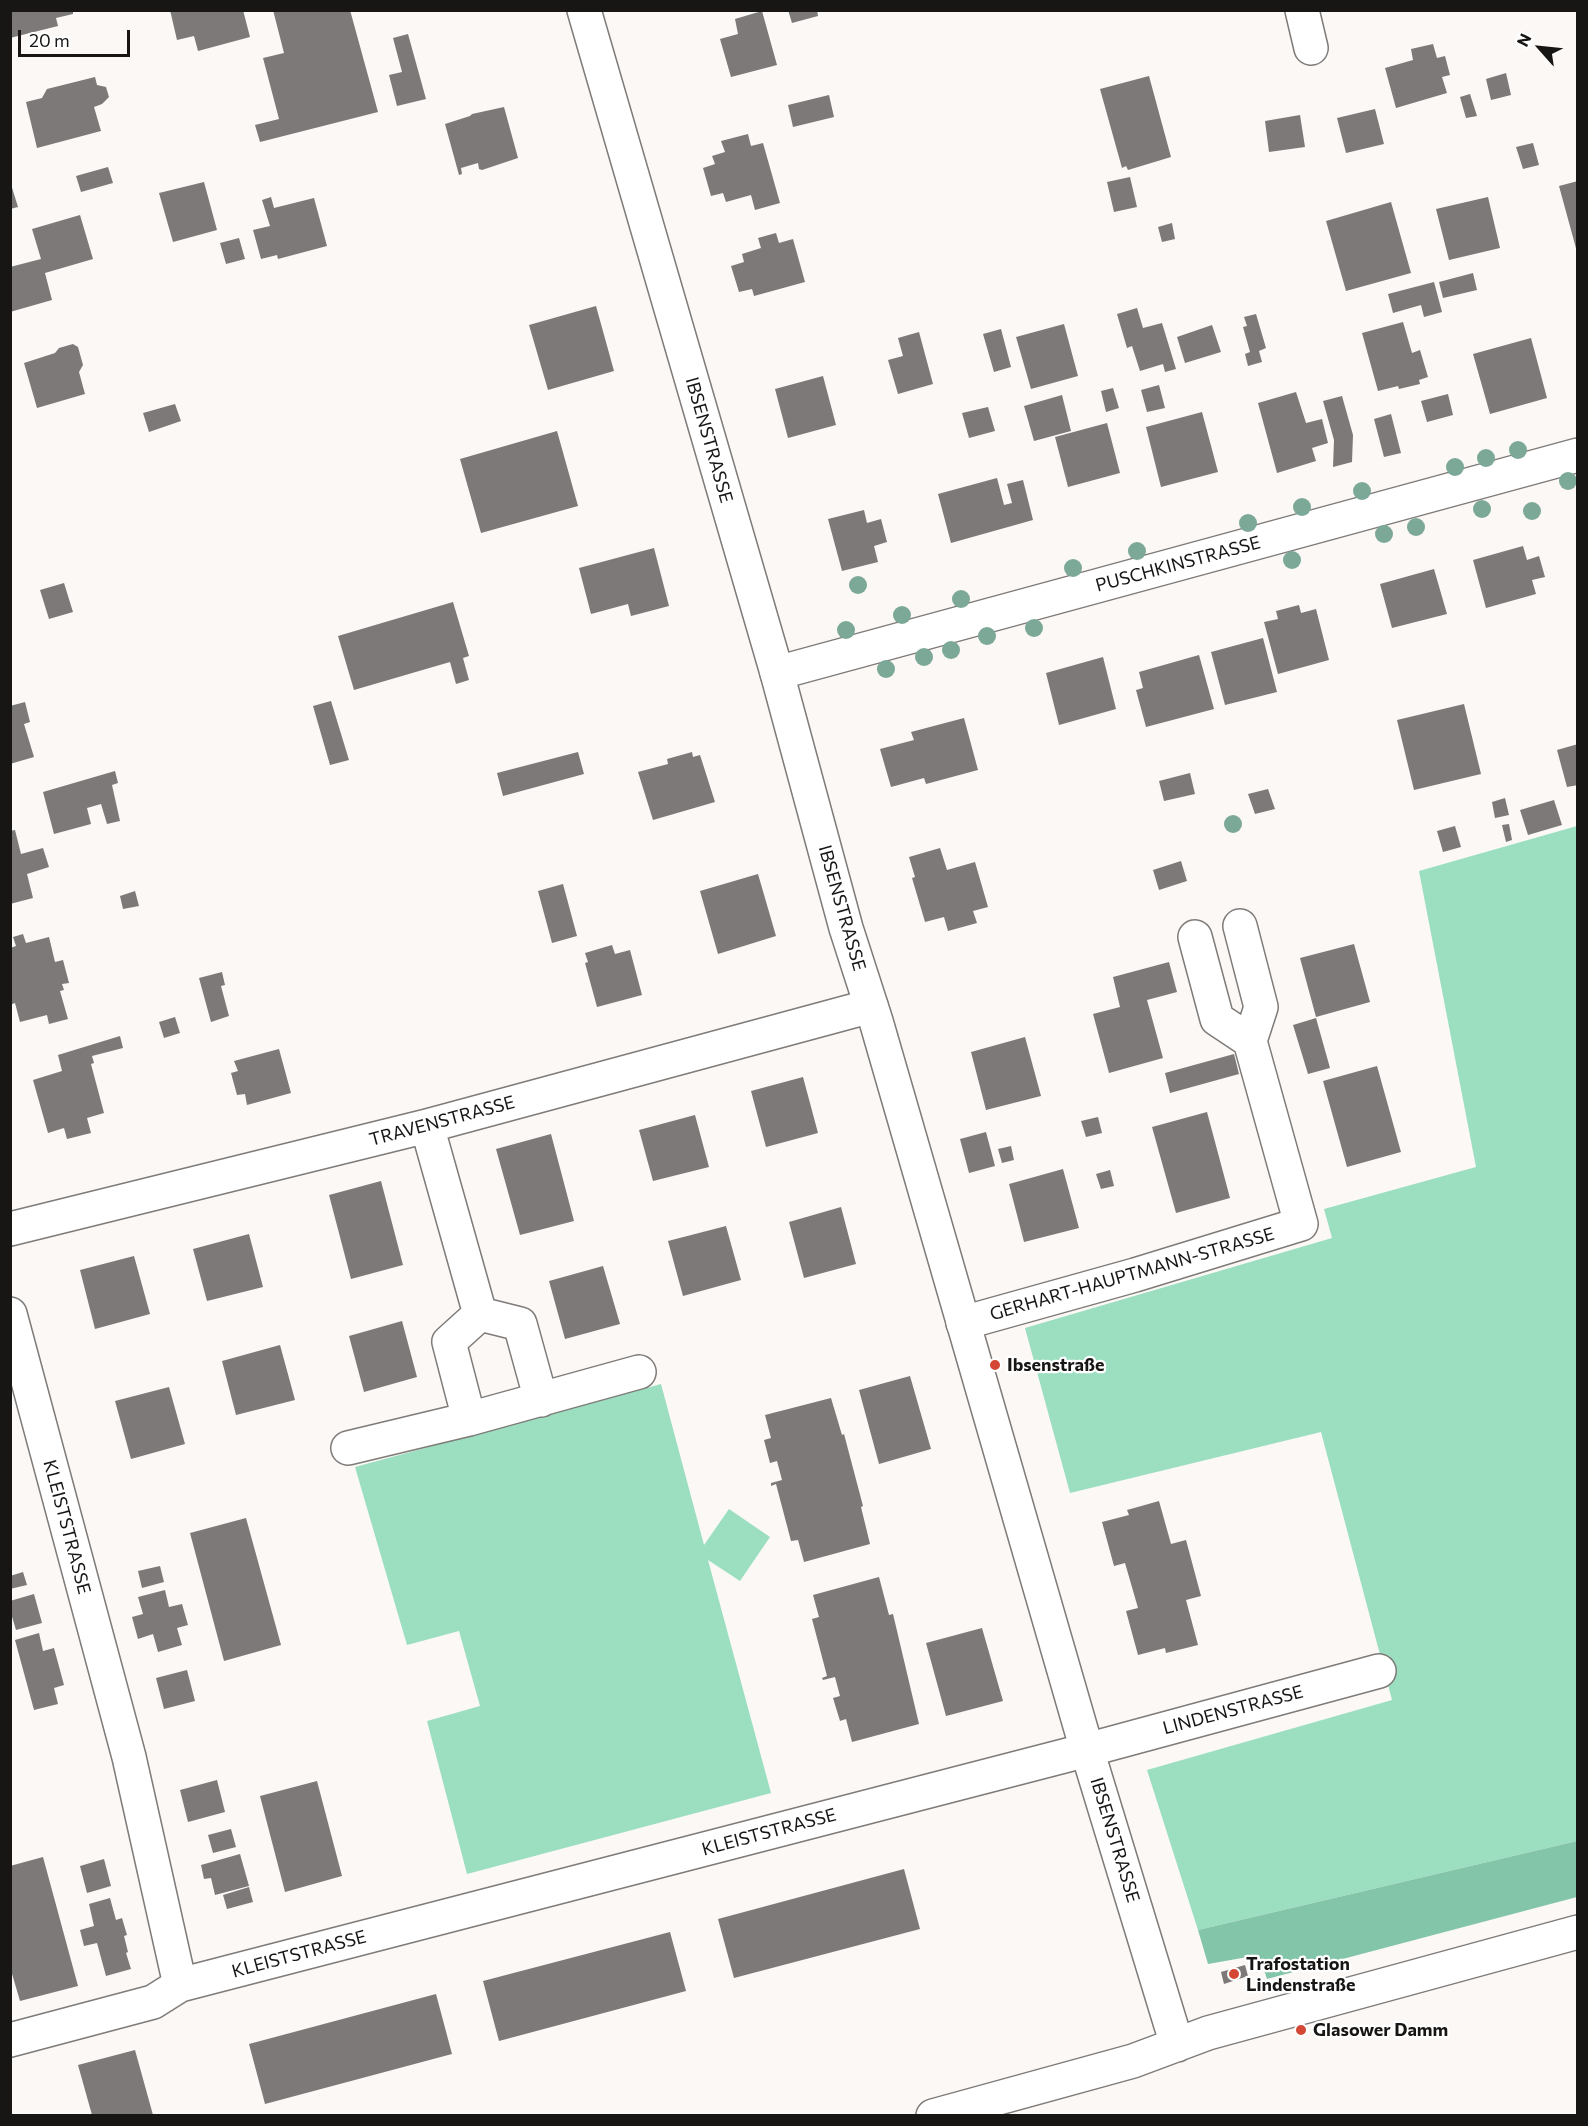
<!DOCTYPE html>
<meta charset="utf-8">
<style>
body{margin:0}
#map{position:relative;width:1588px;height:2126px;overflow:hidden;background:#fbf8f6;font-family:Commissioner,sans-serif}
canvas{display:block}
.frame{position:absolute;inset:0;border:12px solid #171615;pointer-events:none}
.north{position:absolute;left:1510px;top:18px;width:60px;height:60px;-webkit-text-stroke:4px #fff;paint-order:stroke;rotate:297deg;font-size:16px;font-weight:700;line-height:24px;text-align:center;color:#171615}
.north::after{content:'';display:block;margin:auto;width:21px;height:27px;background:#171615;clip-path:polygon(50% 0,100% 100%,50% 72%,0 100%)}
.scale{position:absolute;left:18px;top:30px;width:112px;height:27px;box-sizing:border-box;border:3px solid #171615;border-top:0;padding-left:8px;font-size:18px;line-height:21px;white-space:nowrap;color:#171615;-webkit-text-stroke:4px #fff;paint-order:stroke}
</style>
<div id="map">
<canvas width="1588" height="2126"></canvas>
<div class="frame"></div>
<div class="north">N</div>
<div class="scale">20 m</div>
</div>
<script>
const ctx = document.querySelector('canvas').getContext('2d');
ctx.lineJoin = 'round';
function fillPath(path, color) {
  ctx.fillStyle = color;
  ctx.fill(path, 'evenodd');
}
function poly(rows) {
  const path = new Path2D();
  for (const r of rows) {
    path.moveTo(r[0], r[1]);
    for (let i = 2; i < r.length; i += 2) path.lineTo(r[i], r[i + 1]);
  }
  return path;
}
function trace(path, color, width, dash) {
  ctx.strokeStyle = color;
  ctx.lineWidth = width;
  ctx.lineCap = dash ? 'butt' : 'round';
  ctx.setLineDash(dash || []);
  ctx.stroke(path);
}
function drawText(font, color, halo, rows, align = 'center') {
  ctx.font = font + ' Commissioner,sans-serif';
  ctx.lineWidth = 4.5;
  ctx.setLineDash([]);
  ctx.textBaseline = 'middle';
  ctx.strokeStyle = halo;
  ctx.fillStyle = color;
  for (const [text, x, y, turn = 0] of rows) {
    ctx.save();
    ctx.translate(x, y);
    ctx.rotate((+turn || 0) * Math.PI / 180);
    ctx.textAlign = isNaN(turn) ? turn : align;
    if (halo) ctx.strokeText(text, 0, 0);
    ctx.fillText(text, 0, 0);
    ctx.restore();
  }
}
fillPath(poly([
 [1577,826,1577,1841,1198,1930,1147,1770,1392,1700,1321,1432,1070,1493,1025,1328,1332,1238,1324,1209,1476,1167,1419,871],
 [661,1384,704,1545,729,1509,770,1537,740,1581,708,1560,771,1793,467,1874,427,1721,480,1706,459,1631,407,1645,355,1467]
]), '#9bdec0');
fillPath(poly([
 [1577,1841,1577,1897,1267,1979,1259,1955,1208,1964,1198,1930]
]), '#83c5a8');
fillPath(poly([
 [10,10,73,10,73,14,56,18,58,26,10,38],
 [170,10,243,10,250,37,198,51,194,36,177,40],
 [273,10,350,10,378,112,260,142,255,125,279,119,263,58,284,53],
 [788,10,817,10,818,16,792,23],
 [762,11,777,65,731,77,720,39,738,34,735,19],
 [408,34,426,99,397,106,389,75,402,72,393,38],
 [1433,44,1437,58,1445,56,1450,75,1442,77,1447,93,1396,108,1385,68,1413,60,1411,49],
 [1506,73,1511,95,1491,100,1486,79],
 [1149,76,1171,157,1128,170,1126,166,1122,168,1100,89],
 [95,77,97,85,106,87,109,97,102,104,94,107,101,131,37,148,26,102,42,98,47,89],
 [1470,94,1477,116,1466,118,1460,97],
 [829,95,834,117,793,127,788,105],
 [504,107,518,158,482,170,479,169,478,163,461,168,462,174,459,175,445,124,470,116,472,114],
 [1375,109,1384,144,1346,153,1337,118],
 [1300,115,1305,147,1269,152,1265,121],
 [748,134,751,146,763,143,780,203,755,210,751,195,726,202,723,193,711,196,703,168,715,164,712,156,725,152,721,141],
 [1533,143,1539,165,1523,169,1516,147],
 [108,167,113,183,81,192,76,176],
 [1130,177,1137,207,1114,212,1107,182],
 [10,181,18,207,10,209],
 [1578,181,1578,252,1577,252,1559,186],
 [204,182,217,230,173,242,159,193],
 [271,197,274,208,314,198,327,246,278,259,277,255,261,259,253,230,270,226,262,200],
 [1488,197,1500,248,1449,260,1436,209],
 [1391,202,1411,273,1346,291,1326,221],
 [80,215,93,259,45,273,52,300,10,312,10,267,41,259,32,229],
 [1172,223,1175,239,1162,242,1158,227],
 [776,233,779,243,793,239,805,282,754,296,752,289,739,292,731,266,744,262,742,254,761,248,758,238],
 [239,238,245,259,226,264,220,243],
 [1473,273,1477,290,1443,298,1439,282],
 [1434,282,1442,312,1424,317,1421,305,1393,313,1388,294],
 [596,306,614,371,548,390,529,325],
 [1137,308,1143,328,1162,323,1176,369,1165,372,1163,364,1140,371,1132,346,1127,348,1117,314],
 [1256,314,1266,348,1259,351,1262,362,1248,366,1245,354,1250,352,1243,327,1247,326,1244,317],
 [1403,322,1412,353,1420,350,1428,377,1419,380,1420,384,1399,389,1398,386,1378,391,1362,333],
 [1064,324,1078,376,1031,389,1016,337],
 [1212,325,1221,352,1185,363,1177,337],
 [1001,329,1011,367,994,372,983,334],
 [919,332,933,384,898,394,888,360,903,356,898,338],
 [1531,338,1547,398,1490,414,1473,354],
 [73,344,78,347,83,365,79,372,85,394,37,408,24,363,55,353,59,348],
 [823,376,836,425,788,438,775,389],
 [1159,385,1165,408,1147,412,1141,390],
 [1113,388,1119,408,1106,412,1101,391],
 [1296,392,1306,423,1322,419,1328,443,1312,448,1316,461,1277,473,1258,403],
 [1448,394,1453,415,1427,422,1421,401],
 [1062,395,1071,431,1034,441,1024,406],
 [1342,396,1353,435,1352,462,1333,467,1334,440,1323,401],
 [175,404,181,421,149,432,143,413],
 [988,407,995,431,969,438,962,413],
 [1202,412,1218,472,1161,487,1146,427],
 [1391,414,1401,453,1384,457,1374,419],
 [1107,423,1120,473,1068,487,1055,437],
 [557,431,578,506,481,533,460,459],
 [997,478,1004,505,1012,503,1007,484,1023,480,1033,520,951,543,938,494],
 [864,510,867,523,881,519,887,542,874,546,878,562,842,571,828,519],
 [1523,546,1527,560,1539,556,1545,577,1532,580,1536,594,1486,608,1473,560],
 [654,548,669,606,631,616,628,604,591,614,579,568],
 [1434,569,1447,614,1392,628,1380,584],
 [64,583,73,612,49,619,40,590],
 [453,602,469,656,463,658,469,680,456,684,450,662,354,690,338,636],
 [1299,605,1301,613,1316,609,1329,660,1278,674,1264,622,1278,619,1276,611],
 [1263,638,1277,692,1225,705,1211,652],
 [1199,655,1214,709,1146,727,1136,690,1143,688,1139,672],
 [1103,657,1116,709,1059,725,1046,673],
 [331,701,349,760,330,765,313,706],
 [25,702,30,722,24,724,34,757,10,764,10,706],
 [1464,704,1481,774,1414,790,1397,720],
 [964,718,978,770,926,784,924,778,891,787,880,749,914,740,911,732],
 [1578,744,1578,785,1567,787,1557,750],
 [578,752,584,774,503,796,497,773],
 [692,752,693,757,700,755,715,802,653,820,638,772,668,764,667,759],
 [115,771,118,783,112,785,120,821,107,824,101,804,87,808,91,824,54,834,43,792],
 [1190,773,1195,794,1164,801,1159,781],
 [1268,789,1275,809,1255,814,1248,794],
 [1505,798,1509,815,1495,818,1492,802],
 [1554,800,1562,825,1528,835,1520,810],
 [1509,824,1512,840,1506,842,1502,825],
 [1455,826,1461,847,1443,852,1437,831],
 [15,830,21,854,43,848,49,867,27,874,33,898,10,904,10,831],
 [940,848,947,870,975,862,988,907,973,911,977,923,948,931,944,917,925,922,912,878,915,877,909,857],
 [1181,861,1187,881,1159,890,1153,870],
 [758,874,776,936,718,954,700,891],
 [563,884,577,936,552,943,538,891],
 [135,891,139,906,123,909,120,896],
 [23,934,26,943,49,937,55,962,63,960,69,983,62,984,64,990,60,991,68,1019,49,1024,47,1015,20,1022,15,1003,10,1005,10,948,16,946,13,937],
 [1354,944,1370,1002,1316,1017,1300,958],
 [612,945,615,954,630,950,642,995,597,1007,585,963,588,962,585,953],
 [1169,962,1177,992,1147,1000,1163,1058,1109,1073,1093,1014,1120,1007,1113,977],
 [222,972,225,985,221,986,229,1016,211,1022,199,978],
 [175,1017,180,1033,164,1038,159,1022],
 [1316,1018,1330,1068,1308,1074,1293,1025],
 [120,1036,123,1048,92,1056,94,1063,91,1064,104,1113,87,1118,91,1133,67,1139,64,1128,48,1133,33,1080,62,1071,58,1055],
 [1025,1037,1041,1096,986,1110,971,1052],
 [279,1049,291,1093,247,1105,245,1094,237,1095,231,1073,238,1071,234,1061],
 [1234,1054,1239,1074,1170,1093,1165,1073],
 [1377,1066,1401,1152,1347,1167,1323,1081],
 [803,1077,818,1133,766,1147,751,1091],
 [1207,1112,1230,1198,1176,1213,1152,1127],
 [695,1115,709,1167,653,1181,639,1130],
 [1098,1117,1102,1133,1086,1137,1081,1121],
 [986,1132,995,1166,969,1173,960,1139],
 [551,1134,574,1221,520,1235,496,1149],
 [1011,1146,1014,1160,1002,1163,998,1149],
 [1063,1169,1079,1228,1024,1242,1009,1184],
 [1110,1170,1114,1186,1101,1189,1096,1174],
 [381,1181,403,1265,351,1279,329,1195],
 [841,1207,856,1264,804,1278,789,1222],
 [726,1226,741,1280,683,1296,668,1241],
 [249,1234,263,1287,207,1301,193,1249],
 [134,1256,150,1314,95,1329,80,1270],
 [603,1266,620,1324,565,1339,549,1281],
 [402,1321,417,1377,364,1392,349,1336],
 [280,1345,295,1400,236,1415,222,1361],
 [910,1376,931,1449,879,1464,859,1390],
 [169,1387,185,1444,131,1459,115,1401],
 [831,1398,842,1435,844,1434,863,1506,861,1507,870,1544,804,1562,798,1540,791,1541,776,1484,771,1486,771,1483,782,1480,777,1461,770,1463,764,1440,771,1438,765,1415],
 [1159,1501,1171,1544,1186,1540,1201,1596,1186,1600,1198,1645,1166,1653,1165,1648,1138,1655,1126,1611,1138,1608,1125,1563,1114,1566,1102,1522,1129,1515,1127,1510],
 [246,1518,281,1645,224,1661,190,1533],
 [160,1566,164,1582,142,1588,138,1571],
 [23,1572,27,1585,10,1589,10,1576],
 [879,1577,889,1615,893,1614,919,1724,852,1742,846,1719,840,1721,833,1698,840,1696,835,1677,823,1680,822,1678,827,1676,812,1619,819,1617,813,1595],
 [165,1590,169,1607,182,1604,188,1625,177,1628,182,1645,158,1652,153,1634,138,1639,132,1617,143,1614,138,1597],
 [34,1594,42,1623,16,1630,10,1610,10,1601],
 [982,1628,1003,1701,946,1716,926,1643],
 [39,1633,43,1651,54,1648,64,1685,54,1688,58,1704,34,1710,15,1640],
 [187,1670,195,1701,164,1709,156,1678],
 [217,1780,225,1812,188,1822,180,1790],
 [317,1781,342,1876,285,1892,260,1796],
 [231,1829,236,1847,213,1853,208,1835],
 [240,1854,249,1886,215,1895,211,1878,204,1879,201,1865],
 [43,1857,78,1986,20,2001,10,1967,10,1866],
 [104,1859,111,1886,87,1893,80,1866],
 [904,1869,920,1929,734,1978,718,1919],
 [249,1887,253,1902,227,1909,223,1895],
 [110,1898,116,1920,122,1918,127,1935,124,1936,128,1952,126,1953,131,1969,106,1976,97,1943,84,1946,80,1930,94,1926,89,1904],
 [670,1932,686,1991,499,2041,483,1981],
 [1245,1965,1248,1976,1224,1984,1221,1972],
 [436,1994,452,2054,265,2104,249,2044],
 [135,2050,153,2115,92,2115,78,2065]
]), '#7c7978');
const street = poly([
 [1302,10,1311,48],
 [777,673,1578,455],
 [1195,937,1217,1019,1250,1041],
 [427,1126,480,1314],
 [10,1229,427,1126,871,1006],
 [10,1314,129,1757,180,1985],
 [480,1314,520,1324,541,1400],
 [963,1323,1135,1275,1301,1224,1250,1041,1261,1007,1240,926],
 [469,1419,449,1342,480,1314],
 [348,1448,469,1419,639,1372],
 [10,2040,153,2002,180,1985,1087,1750,1379,1671]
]);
const secondary = poly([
 [584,10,777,673,846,928,876,1021,1087,1750,1177,2045],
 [933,2116,1133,2061,1208,2033,1578,1932]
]);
trace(street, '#7e7b79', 36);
trace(secondary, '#7e7b79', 36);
trace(street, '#fff', 33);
trace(secondary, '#fff', 33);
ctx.fillStyle = '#7ca898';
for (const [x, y] of [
 [1518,450],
 [1486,458],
 [1455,467],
 [1568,481],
 [1362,491],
 [1302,507],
 [1482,509],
 [1532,511],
 [1248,523],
 [1416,527],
 [1384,534],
 [1137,551],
 [1292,560],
 [1073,568],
 [858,585],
 [961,599],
 [902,615],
 [1034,628],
 [846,630],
 [987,636],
 [951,650],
 [924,657],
 [886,669],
 [1233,824]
]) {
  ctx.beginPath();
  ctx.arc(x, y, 9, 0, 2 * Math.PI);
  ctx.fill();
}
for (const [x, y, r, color] of [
 [995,1365,6,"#d34734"],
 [1234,1974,6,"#d34734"],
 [1301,2030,6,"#d34734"]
]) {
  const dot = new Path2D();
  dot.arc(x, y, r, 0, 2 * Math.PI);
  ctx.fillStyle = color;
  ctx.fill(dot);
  trace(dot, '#fff', 2);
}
drawText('18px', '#171615', '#fff', [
 ["IBSENSTRASSE",709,440,74],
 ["PUSCHKINSTRASSE",1178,564,-15],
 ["IBSENSTRASSE",842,908,74],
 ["TRAVENSTRASSE",442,1121,-15],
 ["GERHART-HAUPTMANN-STRASSE",1132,1274,-16],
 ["KLEISTSTRASSE",67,1527,75],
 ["LINDENSTRASSE",1233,1710,-15],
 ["KLEISTSTRASSE",769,1832,-15],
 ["IBSENSTRASSE",1115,1840,73],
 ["KLEISTSTRASSE",299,1954,-15]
]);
drawText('bold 18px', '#171615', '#fff', [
 ["Ibsenstraße",1007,1365],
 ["Trafostation",1246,1964],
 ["Lindenstraße",1246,1985],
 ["Glasower Damm",1313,2030]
], 'left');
</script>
